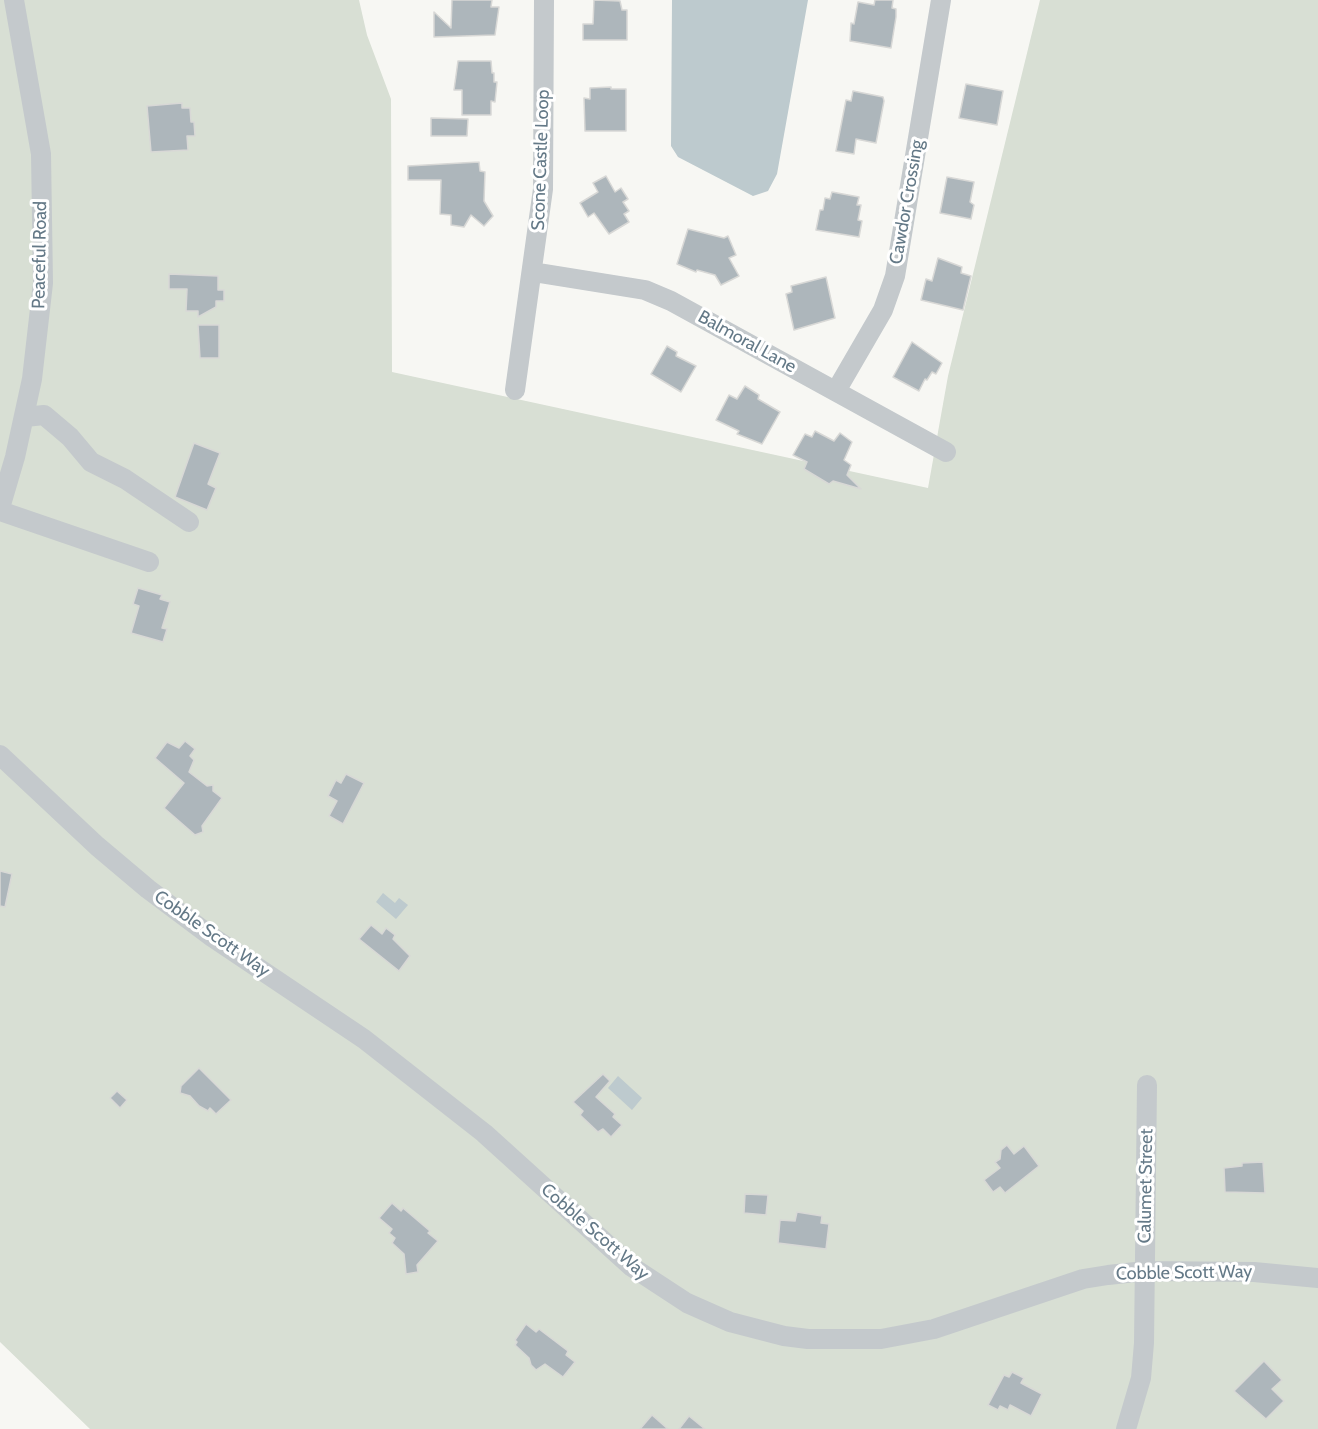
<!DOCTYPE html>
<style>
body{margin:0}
canvas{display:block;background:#f7f7f3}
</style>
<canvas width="1318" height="1429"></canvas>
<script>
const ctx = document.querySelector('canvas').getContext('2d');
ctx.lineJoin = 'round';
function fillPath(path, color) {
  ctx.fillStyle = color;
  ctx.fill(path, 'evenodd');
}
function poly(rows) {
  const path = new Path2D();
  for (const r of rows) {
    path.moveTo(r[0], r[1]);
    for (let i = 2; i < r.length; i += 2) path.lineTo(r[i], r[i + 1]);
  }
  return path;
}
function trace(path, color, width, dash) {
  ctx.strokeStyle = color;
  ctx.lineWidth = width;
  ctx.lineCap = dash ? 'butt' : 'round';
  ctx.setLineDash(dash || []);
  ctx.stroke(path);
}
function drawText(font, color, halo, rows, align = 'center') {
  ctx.font = font + ' Cabin,sans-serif';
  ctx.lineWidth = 6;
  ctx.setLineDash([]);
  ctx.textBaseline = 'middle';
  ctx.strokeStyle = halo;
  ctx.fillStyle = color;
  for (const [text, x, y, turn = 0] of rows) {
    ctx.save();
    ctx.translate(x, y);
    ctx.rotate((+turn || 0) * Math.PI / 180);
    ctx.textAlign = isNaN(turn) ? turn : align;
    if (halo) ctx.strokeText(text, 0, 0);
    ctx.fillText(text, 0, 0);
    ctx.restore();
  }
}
fillPath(poly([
 [0,0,359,0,367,35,391,99,392,372,928,488,948,376,1040,0,1318,0,1318,1429,90,1429,0,1342]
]), '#d8dfd4');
fillPath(poly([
 [672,0,808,0,777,174,768,191,753,196,678,157,671,146],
 [383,893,395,903,399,898,408,905,396,919,376,902],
 [618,1076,642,1098,632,1110,608,1088]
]), '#bdcace');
const building = poly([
 [452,0,492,0,491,7,499,7,495,35,434,37,434,12,451,28,452,0],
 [594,0,620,1,622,10,627,10,627,40,583,40,583,24,593,24,594,0],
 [875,0,893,0,892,8,896,9,896,17,891,48,850,41,851,23,854,24,858,2,874,5,875,0],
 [458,61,491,61,492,73,494,73,494,82,497,82,495,102,491,101,491,115,462,115,462,90,454,90,458,61],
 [966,84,1003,91,997,125,959,118,966,84],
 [611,87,611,89,626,89,626,131,585,131,584,98,590,99,590,88,611,87],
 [853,91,883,97,884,101,876,143,856,139,854,154,836,151,846,100,851,101,853,91],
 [182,103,182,108,190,108,191,122,194,122,195,136,187,136,188,150,151,152,147,106,182,103],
 [431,118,468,119,467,136,431,136,431,118],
 [479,162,480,171,485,172,484,201,493,216,484,226,471,215,464,227,451,225,451,215,440,214,441,180,408,180,408,166,479,162],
 [606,176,615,192,621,188,628,199,623,202,629,211,624,214,629,222,609,234,594,213,588,217,580,203,598,192,593,183,606,176],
 [947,177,974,182,970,202,974,205,971,219,940,213,947,177],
 [832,192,859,197,857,205,861,205,858,220,862,221,859,237,816,230,820,210,823,210,825,198,830,199,832,192],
 [688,229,724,238,728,236,736,255,729,258,739,276,721,285,715,275,697,270,696,272,677,264,688,229],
 [938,258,962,267,961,273,971,276,963,310,921,300,926,279,932,281,938,258],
 [169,274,218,276,218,290,224,290,224,301,216,301,216,307,198,317,198,311,186,311,187,289,169,289,169,274],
 [826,277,835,318,794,330,786,294,792,292,791,286,826,277],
 [198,325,219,325,219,358,200,358,198,325],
 [912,342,942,363,936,374,932,372,927,380,925,379,919,391,893,377,912,342],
 [667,346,677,352,676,356,696,366,681,392,651,374,667,346],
 [745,386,759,395,758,399,780,412,762,444,737,434,739,431,716,420,729,395,737,399,745,386],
 [815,431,834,441,840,433,852,442,844,460,851,465,847,475,861,489,833,481,829,484,804,469,807,462,793,455,805,434,812,437,815,431],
 [194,443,220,453,208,484,216,488,207,510,175,497,194,443],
 [138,588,162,595,160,599,170,602,162,628,167,629,163,642,131,633,139,606,133,604,138,588],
 [185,741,195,749,190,756,194,760,189,772,207,786,213,785,213,791,222,798,202,826,203,832,195,835,164,808,184,783,155,758,167,742,179,748,185,741],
 [346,774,364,783,343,824,329,816,337,801,328,796,336,780,341,783,346,774],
 [0,871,12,874,5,907,0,906,0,871],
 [371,925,382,934,386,928,395,935,393,939,410,956,399,971,359,939,371,925],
 [199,1068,231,1100,216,1114,210,1108,208,1111,199,1106,190,1096,180,1093,181,1086,199,1068],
 [603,1074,610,1081,596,1097,615,1114,613,1117,622,1125,611,1137,603,1129,598,1132,580,1115,583,1111,573,1102,603,1074],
 [117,1091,127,1100,120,1108,110,1098,117,1091],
 [1007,1145,1014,1154,1024,1146,1039,1166,1005,1193,1000,1187,993,1192,984,1180,1000,1168,995,1162,1000,1159,1001,1150,1007,1145],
 [1263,1162,1265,1193,1225,1192,1224,1168,1242,1166,1242,1163,1263,1162],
 [745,1194,768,1195,766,1215,744,1213,745,1194],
 [392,1203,401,1211,403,1208,430,1231,428,1233,438,1241,417,1265,418,1272,406,1274,404,1254,392,1243,395,1238,389,1233,392,1229,379,1218,392,1203],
 [797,1212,822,1216,821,1223,829,1224,826,1249,778,1243,780,1220,795,1221,797,1212],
 [526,1324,536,1332,539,1329,568,1351,566,1355,575,1362,563,1377,545,1364,536,1370,531,1365,529,1358,515,1345,517,1342,515,1340,526,1324],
 [1264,1361,1282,1380,1272,1389,1284,1401,1266,1419,1234,1391,1264,1361],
 [1012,1372,1024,1378,1021,1383,1042,1394,1031,1416,1010,1405,1008,1410,1000,1406,998,1410,988,1405,1004,1375,1009,1377,1012,1372],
 [652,1415,668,1429,640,1429,652,1415],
 [689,1416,705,1429,679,1429,689,1416]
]);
fillPath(building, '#adb6bb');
trace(building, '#d8d8d6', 1.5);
trace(poly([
 [533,272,645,290,671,301,946,452],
 [515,390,543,189,544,0],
 [836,391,883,310,895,276,941,0],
 [25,417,44,415,70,437,91,462,125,479,189,522],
 [0,508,15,457,32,379,43,283,41,154,14,0],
 [0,511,149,562],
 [0,755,97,846,148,889,212,937,364,1039,484,1133,632,1267,687,1303,730,1322,784,1336,808,1339,881,1339,934,1329,1083,1279,1108,1275,1145,1271,1254,1272,1318,1278],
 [1126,1429,1141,1378,1144,1343,1147,1085]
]), '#c4c9cc', 20);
drawText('18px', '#647987', '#fff', [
 ["Scone Castle Loop",541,160,-88],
 ["Cawdor Crossing",907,202,-80],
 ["Peaceful Road",40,255,-89],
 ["Balmoral Lane",747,342,29],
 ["Cobble Scott Way",212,934,35],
 ["Calumet Street",1146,1186,-89],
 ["Cobble Scott Way",595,1232,41],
 ["Cobble Scott Way",1184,1273,-1]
]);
</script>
